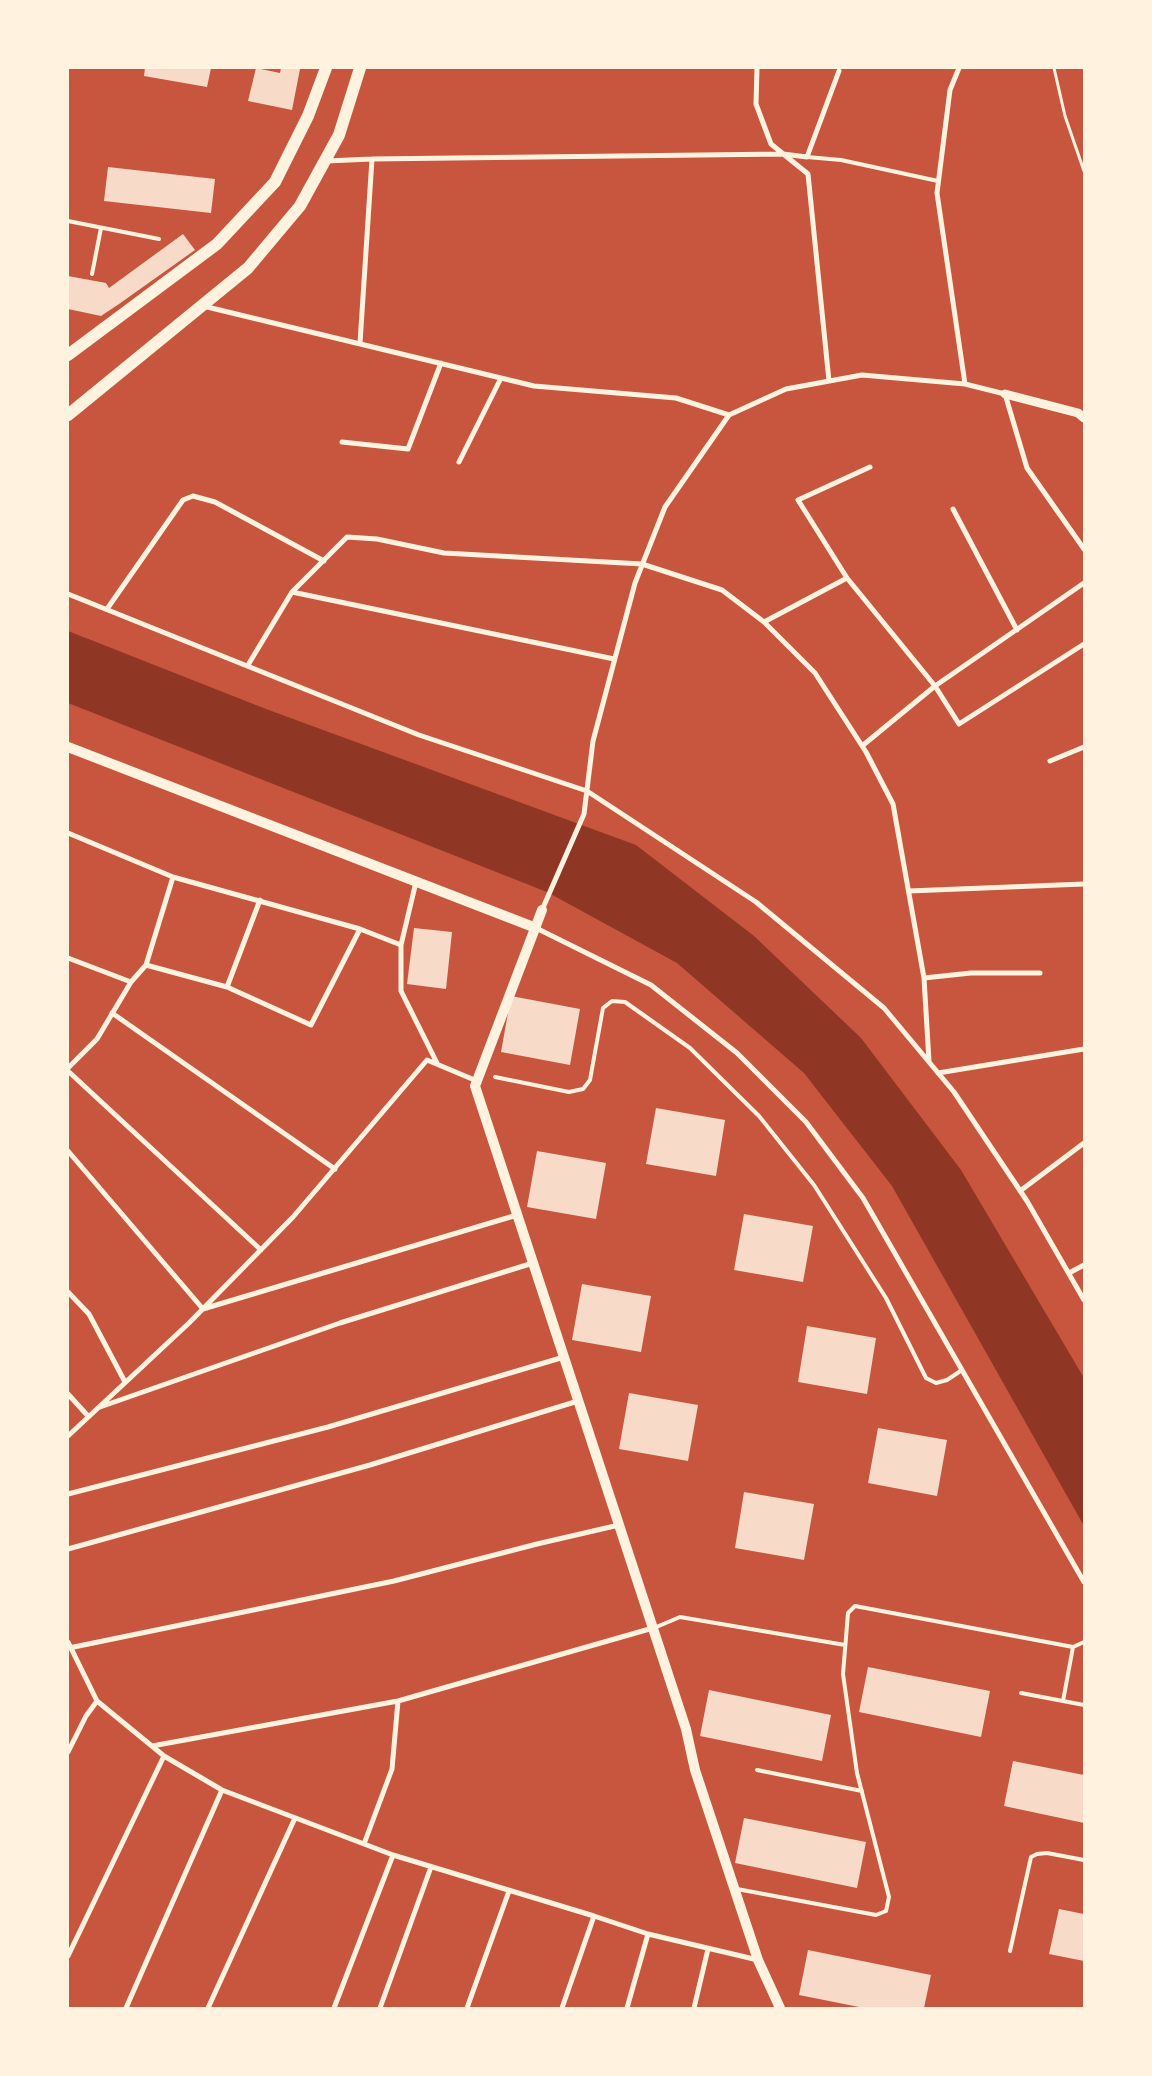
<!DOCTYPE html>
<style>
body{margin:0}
#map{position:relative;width:1152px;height:2076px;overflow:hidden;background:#c8553d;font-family:Jost,sans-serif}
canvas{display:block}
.frame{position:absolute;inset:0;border:69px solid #fff3e0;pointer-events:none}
</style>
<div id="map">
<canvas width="1152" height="2076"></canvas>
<div class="frame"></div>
</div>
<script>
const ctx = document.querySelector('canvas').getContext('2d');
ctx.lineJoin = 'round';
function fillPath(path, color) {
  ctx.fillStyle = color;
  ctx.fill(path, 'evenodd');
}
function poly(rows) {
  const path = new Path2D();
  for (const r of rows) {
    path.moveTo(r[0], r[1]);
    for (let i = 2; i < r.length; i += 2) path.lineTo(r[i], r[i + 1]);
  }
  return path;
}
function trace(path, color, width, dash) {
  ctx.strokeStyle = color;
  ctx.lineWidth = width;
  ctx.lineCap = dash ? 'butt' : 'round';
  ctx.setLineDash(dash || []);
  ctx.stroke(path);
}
fillPath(poly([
 [68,631,266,709,636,845,754,936,861,1038,961,1170,1084,1378,1084,1526,892,1186,804,1073,677,963,547,892,68,703]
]), '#8f3625');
fillPath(poly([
 [145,68,211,68,207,87,144,76],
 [256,68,280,73,281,68,300,69,292,110,248,101],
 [108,167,215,179,211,213,104,201],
 [183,234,195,250,119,304,101,316,68,309,68,276,106,283,109,288],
 [414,928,452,932,446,989,407,984],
 [511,996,580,1009,570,1065,501,1052],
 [656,1108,725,1120,716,1176,646,1164],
 [537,1151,606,1163,596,1219,527,1207],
 [744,1214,813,1226,803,1282,734,1270],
 [582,1284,651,1296,641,1352,572,1340],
 [807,1326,876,1338,867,1394,798,1382],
 [629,1393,698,1405,688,1461,619,1449],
 [878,1428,947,1440,937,1496,868,1483],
 [744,1492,814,1504,804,1560,735,1548],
 [868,1667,990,1691,981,1737,859,1712],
 [709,1690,831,1715,822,1761,700,1736],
 [1013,1761,1084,1775,1084,1823,1004,1806],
 [744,1818,866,1842,857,1888,735,1863],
 [1059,1909,1084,1914,1084,1961,1049,1954],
 [808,1950,931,1975,924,2008,864,2008,799,1995]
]), '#f7dbc8');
trace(poly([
 [1054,68,1065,116,1084,171]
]), '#fff3e0', 3);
trace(poly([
 [807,157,841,160,938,181],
 [68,221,159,239],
 [92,274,101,228],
 [495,1077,569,1092,583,1089,590,1080,603,1008,612,1001,625,1002,690,1048,759,1116,814,1185,886,1298,926,1378,936,1383,947,1380,962,1370],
 [654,1628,680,1617,845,1645],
 [1021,1693,1084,1705],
 [1063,1701,1073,1647],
 [757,1770,862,1791],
 [737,1889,876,1915,886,1911,889,1897,857,1773,843,1674,848,1613,855,1606,1073,1647,1084,1642],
 [1010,1951,1031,1857,1037,1854,1047,1853,1084,1860]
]), '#fff3e0', 4);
trace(poly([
 [757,68,756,104,771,144,808,174,829,381],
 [959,68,950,90,937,193,965,384],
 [326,161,372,159,783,154,807,157,839,71],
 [203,306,534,386,676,398,729,415,786,389,862,375,965,384,1005,394,1027,468,1084,549],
 [360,343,372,159],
 [342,442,408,449,441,363],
 [459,462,501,378],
 [870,467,798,500,847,578,935,686,959,724,1084,644],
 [953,509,1017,630],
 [292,592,614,659],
 [68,594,419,735,587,791,756,902,884,1008,954,1092,1027,1201,1084,1300],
 [107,609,183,500,193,496,215,502,324,561],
 [764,622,847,578],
 [248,665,292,592,347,537,377,539,444,553,642,564,722,590,764,622,815,673,866,752,893,804,924,978,929,1061],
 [862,746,935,686,1084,583],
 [1050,761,1084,747],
 [68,833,173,877,360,929,401,945],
 [416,882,401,945,401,991,437,1063],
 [909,891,1084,884],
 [542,910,584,814,593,741,635,583,665,507,729,415],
 [536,928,651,985,737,1053,806,1122,863,1198,1084,1582],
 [68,958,131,982],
 [146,965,227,987,311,1025,360,929],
 [924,978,971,973,1040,973],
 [227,987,260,900],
 [112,1013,335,1169],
 [68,1068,97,1039,131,982,146,965,173,877],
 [68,1071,261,1250],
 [938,1073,1084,1049],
 [68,1151,203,1309,517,1215],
 [1020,1191,1084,1143],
 [1069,1273,1084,1265],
 [68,1292,89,1314,125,1382],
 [68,1394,88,1416],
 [100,1407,340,1323,533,1263],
 [68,1436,189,1323,293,1217,427,1060,477,1081],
 [68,1494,328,1427,564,1357],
 [68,1549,370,1465,578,1401],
 [68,1642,97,1701,164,1756,222,1790,393,1855,594,1916,648,1934,758,1960],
 [69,1648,394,1581,537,1544,619,1525],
 [152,1746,398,1701,653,1628],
 [68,1752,86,1716,97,1701],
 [364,1844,392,1769,398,1701],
 [68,1956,164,1756],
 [126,2008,222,1790],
 [208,2008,295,1818],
 [334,2008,393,1855],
 [380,2008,431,1867],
 [467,2008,509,1891],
 [562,2008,594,1916],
 [627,2008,648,1934],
 [694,2008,708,1949]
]), '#fff3e0', 5);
trace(poly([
 [1005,394,1078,413,1084,418]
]), '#fff3e0', 9);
trace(poly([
 [68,747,536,928],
 [542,910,475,1086,686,1729,695,1770,758,1960,780,2008]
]), '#fff3e0', 10);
trace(poly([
 [68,355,217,244,275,182,308,116,326,68],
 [68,415,248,268,300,206,339,135,360,68]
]), '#fff3e0', 12);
</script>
